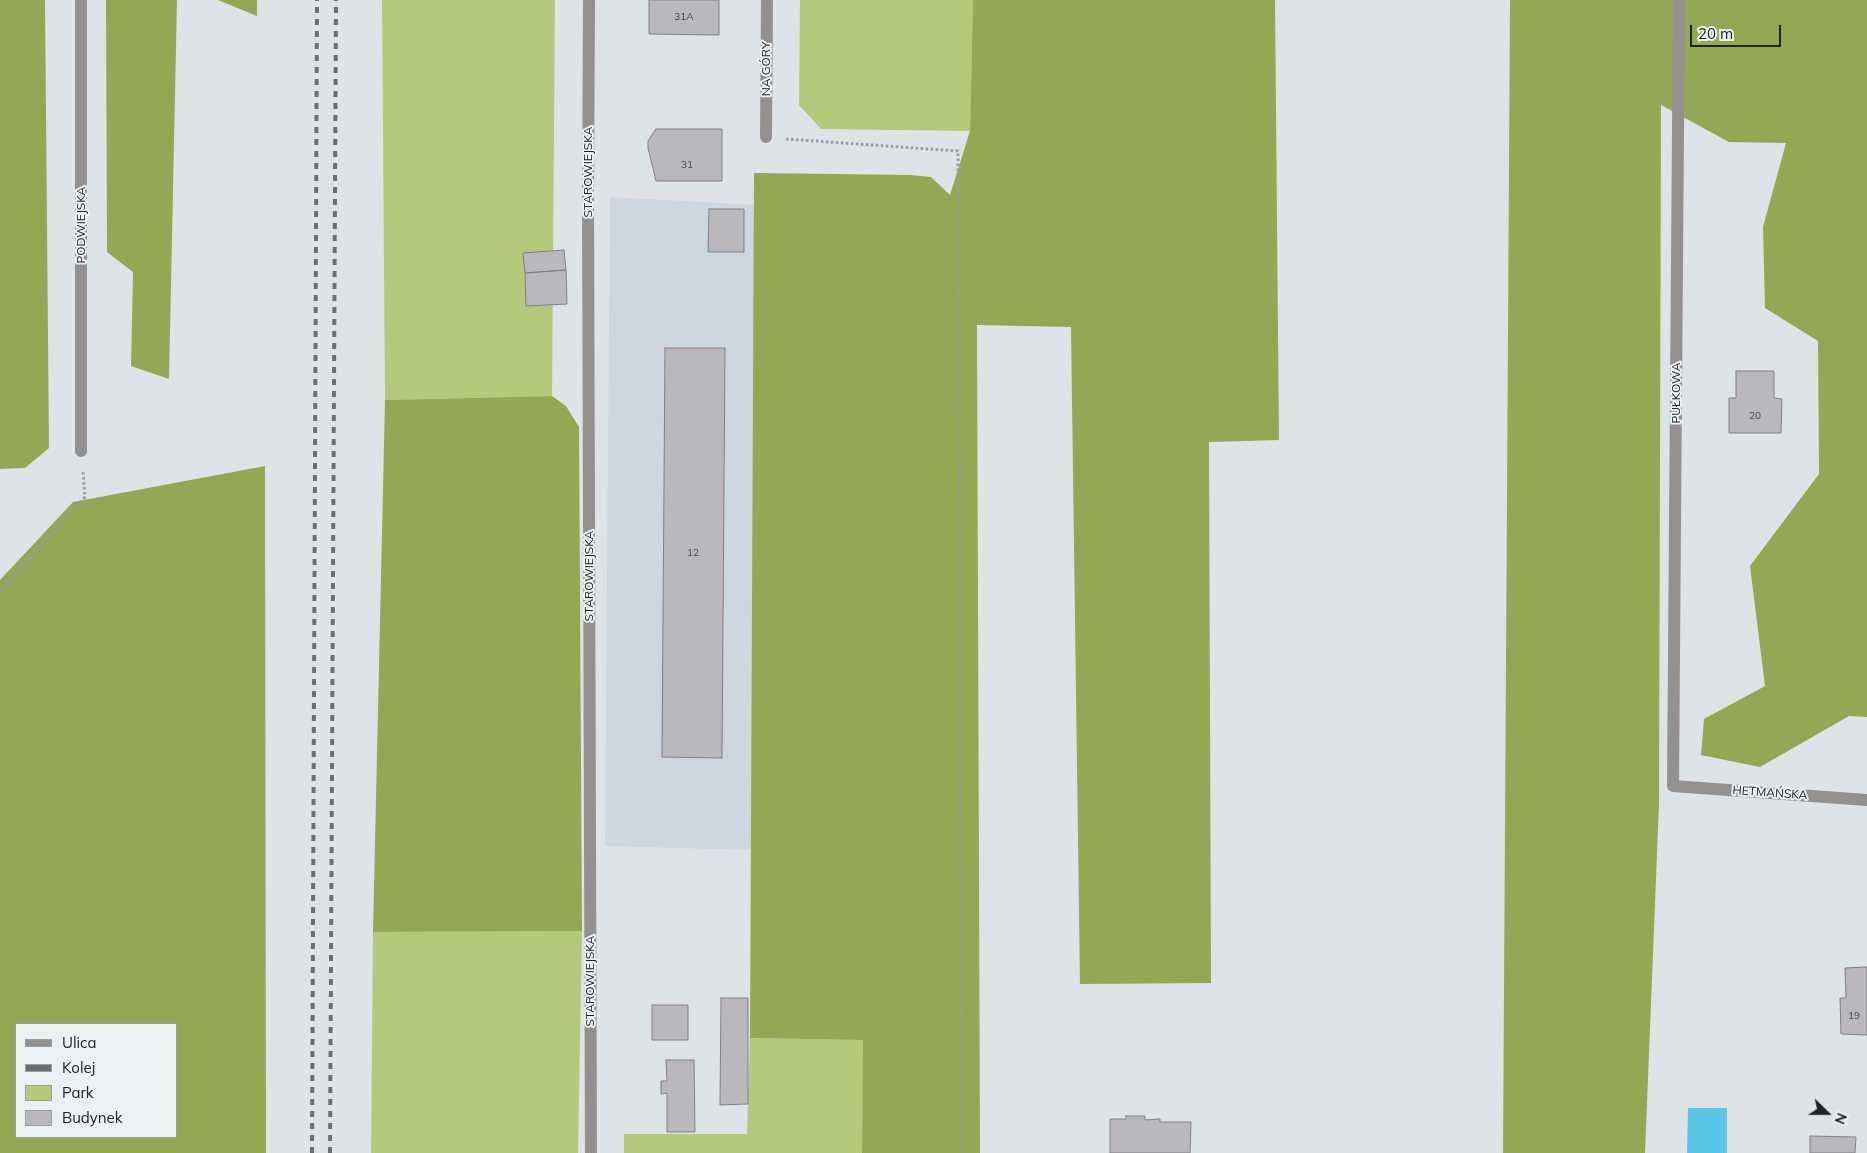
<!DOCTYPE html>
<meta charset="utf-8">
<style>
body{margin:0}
#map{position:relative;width:1867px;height:1153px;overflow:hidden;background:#dee3e7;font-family:Mulish,sans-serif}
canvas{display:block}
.legend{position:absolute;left:15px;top:1023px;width:162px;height:115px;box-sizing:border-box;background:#ebf0f4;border:1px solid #9a9ea0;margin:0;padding:6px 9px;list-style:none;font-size:15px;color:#202223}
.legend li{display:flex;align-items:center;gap:10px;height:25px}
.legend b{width:25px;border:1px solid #9a9ea0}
.north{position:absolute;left:1802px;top:1088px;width:50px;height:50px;-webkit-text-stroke:4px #ebf0f4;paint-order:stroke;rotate:112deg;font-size:14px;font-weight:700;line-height:20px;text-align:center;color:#202223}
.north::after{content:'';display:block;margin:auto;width:18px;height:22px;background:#202223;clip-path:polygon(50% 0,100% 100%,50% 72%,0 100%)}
.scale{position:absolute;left:1690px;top:25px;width:91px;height:22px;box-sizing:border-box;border:2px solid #202223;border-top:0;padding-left:6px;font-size:15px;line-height:18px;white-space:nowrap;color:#202223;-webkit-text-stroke:4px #ebf0f4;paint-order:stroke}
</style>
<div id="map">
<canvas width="1867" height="1153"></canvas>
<ul class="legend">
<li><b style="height:6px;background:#93908f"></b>Ulica</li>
<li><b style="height:6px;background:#6a6e70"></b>Kolej</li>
<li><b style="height:14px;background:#b5c97d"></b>Park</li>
<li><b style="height:14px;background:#bbb8bd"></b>Budynek</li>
</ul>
<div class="north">N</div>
<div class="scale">20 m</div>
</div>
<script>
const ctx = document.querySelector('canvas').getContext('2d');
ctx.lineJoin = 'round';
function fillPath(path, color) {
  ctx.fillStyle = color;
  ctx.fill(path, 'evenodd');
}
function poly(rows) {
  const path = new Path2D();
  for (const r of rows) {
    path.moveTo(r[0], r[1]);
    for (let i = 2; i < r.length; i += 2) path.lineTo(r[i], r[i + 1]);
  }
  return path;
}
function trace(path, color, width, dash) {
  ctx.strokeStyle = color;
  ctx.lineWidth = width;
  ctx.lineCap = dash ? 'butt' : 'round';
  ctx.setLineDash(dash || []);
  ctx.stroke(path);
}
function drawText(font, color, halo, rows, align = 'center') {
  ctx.font = font + ' Mulish,sans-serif';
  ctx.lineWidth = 4;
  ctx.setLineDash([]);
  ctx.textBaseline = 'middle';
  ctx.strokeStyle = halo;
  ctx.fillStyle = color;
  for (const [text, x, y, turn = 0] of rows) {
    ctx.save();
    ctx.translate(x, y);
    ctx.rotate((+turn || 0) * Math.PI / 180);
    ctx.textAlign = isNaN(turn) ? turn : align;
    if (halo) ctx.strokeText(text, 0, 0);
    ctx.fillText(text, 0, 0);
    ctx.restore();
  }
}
fillPath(poly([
 [610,197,755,205,751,850,605,846]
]), '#ccd7e0');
fillPath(poly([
 [382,0,555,0,552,396,385,400],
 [800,0,973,0,970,131,821,129,799,105],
 [582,931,578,1153,371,1153,373,932],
 [750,1038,864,1040,862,1153,624,1153,624,1134,747,1134]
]), '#b5c97d');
fillPath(poly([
 [0,0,45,0,49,448,25,468,0,469],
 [106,0,177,0,169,379,131,366,133,272,107,252],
 [218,0,257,0,257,16],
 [973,0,1275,0,1279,440,1209,442,1211,983,1080,984,1071,327,977,325,980,1153,862,1153,863,1040,750,1038,754,173,911,175,931,177,950,195,970,131],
 [1510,0,1867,0,1867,717,1849,716,1760,767,1701,755,1704,719,1765,686,1750,566,1819,474,1818,341,1765,308,1763,227,1786,143,1729,142,1661,105,1659,804,1645,1153,1503,1153],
 [552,396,566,406,579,427,582,931,373,932,385,400],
 [265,466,266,1153,0,1153,0,580,73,502],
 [16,1024,176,1024,176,1137,16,1137]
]), '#93a755');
fillPath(poly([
 [1688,1108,1727,1108,1727,1153,1687,1153]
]), '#5ac6e8');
const building = poly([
 [649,0,719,0,719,35,649,34,649,0],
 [656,129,722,129,722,181,656,181,648,148,648,141,656,129],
 [709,209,744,209,744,252,708,252,709,209],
 [564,250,566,270,525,273,523,253,564,250],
 [566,270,567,304,526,306,525,273,566,270],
 [665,348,725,348,722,758,662,757,665,348],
 [1736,371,1774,371,1774,398,1782,399,1781,433,1729,433,1729,398,1736,398,1736,371],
 [1867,967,1867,1035,1841,1034,1840,998,1846,998,1845,968,1867,967],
 [721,998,748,998,748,1104,720,1105,721,998],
 [652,1005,688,1005,688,1040,652,1040,652,1005],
 [666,1060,694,1060,695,1132,667,1132,667,1093,661,1094,661,1081,667,1081,666,1060],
 [1126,1116,1145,1116,1145,1120,1160,1119,1160,1122,1191,1122,1190,1153,1110,1153,1110,1119,1126,1119,1126,1116],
 [1810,1136,1856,1137,1855,1153,1810,1153,1810,1136]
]);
fillPath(building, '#bbb8bd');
trace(building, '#817e83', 1);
trace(poly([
 [786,139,958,151,962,1153],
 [0,592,85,497,83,471]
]), '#989c9f', 3, [2.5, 2.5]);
trace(poly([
 [81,0,81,451],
 [589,0,588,200,591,1153],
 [1679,0,1673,786,1867,800],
 [766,137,767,0]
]), '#93908f', 12);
trace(poly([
 [312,1153,317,0],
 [330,1153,336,0]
]), '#6a6e70', 4, [6, 6]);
drawText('10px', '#47484a', null, [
 ["31A",684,17],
 ["31",687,165],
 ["20",1755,416],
 ["12",693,553],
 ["19",1854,1016]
]);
drawText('12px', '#202223', '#ebf0f4', [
 ["NA GÓRY",766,69,-90],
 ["STAROWIEJSKA",588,172,-90],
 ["PODWIEJSKA",81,225,-90],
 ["PUŁKOWA",1676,393,-90],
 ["STAROWIEJSKA",589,576,-90],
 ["HETMAŃSKA",1770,793,4],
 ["STAROWIEJSKA",590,981,-90]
]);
</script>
